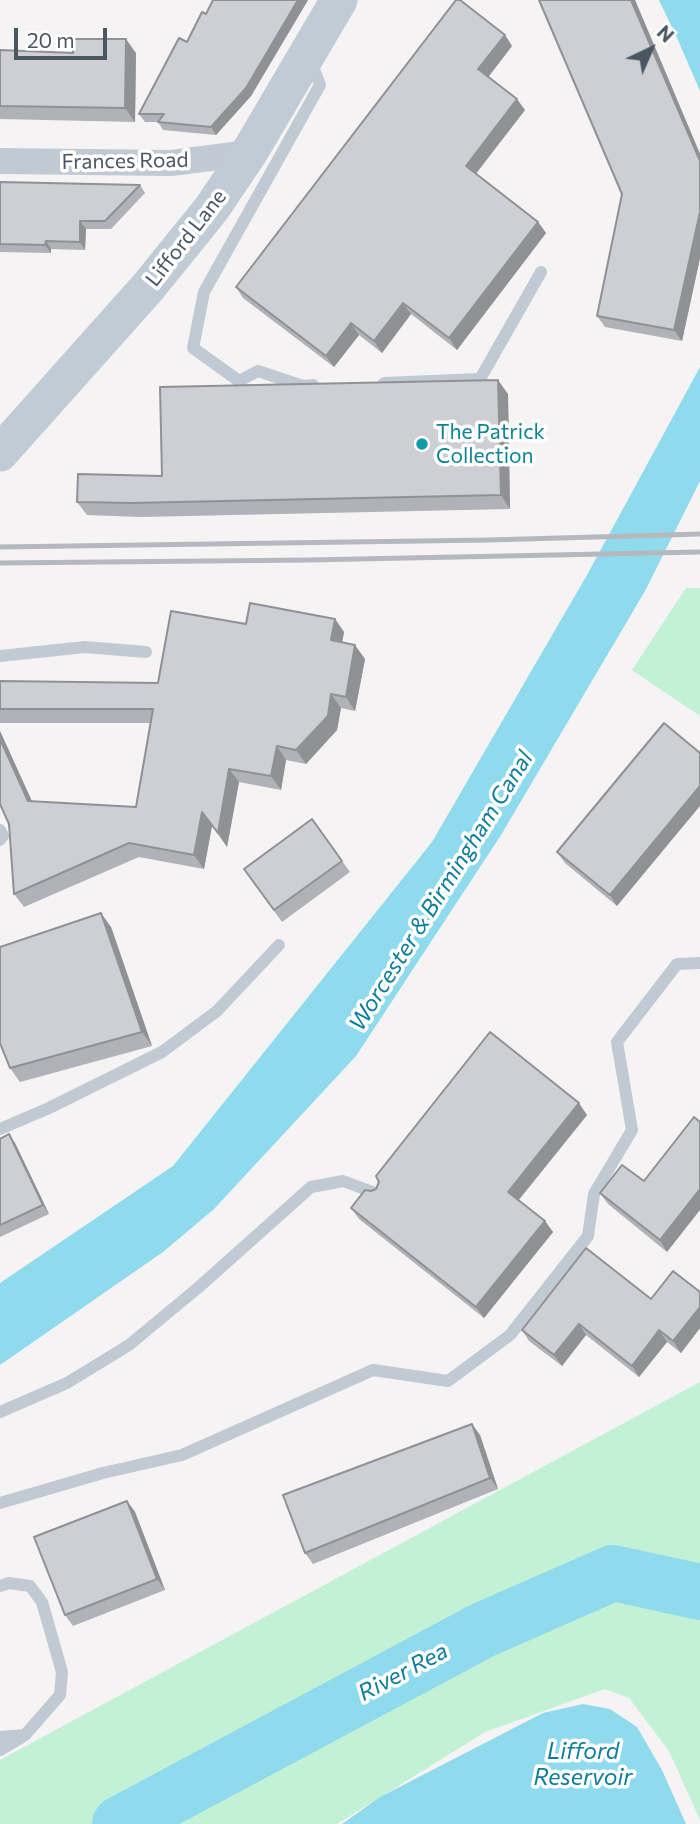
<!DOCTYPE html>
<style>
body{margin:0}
#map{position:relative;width:700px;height:1824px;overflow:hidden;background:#f5f3f3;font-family:Commissioner,sans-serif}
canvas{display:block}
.north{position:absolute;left:616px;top:14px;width:70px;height:70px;-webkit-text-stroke:5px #fff;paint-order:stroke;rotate:44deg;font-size:19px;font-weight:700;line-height:28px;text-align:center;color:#4a5661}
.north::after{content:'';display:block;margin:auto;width:24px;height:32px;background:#4a5661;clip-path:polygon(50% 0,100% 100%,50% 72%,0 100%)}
.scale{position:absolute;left:14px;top:28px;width:93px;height:32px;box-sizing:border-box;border:4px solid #4a5661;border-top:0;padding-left:9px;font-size:21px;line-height:24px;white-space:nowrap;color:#4a5661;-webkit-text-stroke:5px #fff;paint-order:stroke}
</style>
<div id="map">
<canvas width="700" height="1824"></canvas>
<div class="north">N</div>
<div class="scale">20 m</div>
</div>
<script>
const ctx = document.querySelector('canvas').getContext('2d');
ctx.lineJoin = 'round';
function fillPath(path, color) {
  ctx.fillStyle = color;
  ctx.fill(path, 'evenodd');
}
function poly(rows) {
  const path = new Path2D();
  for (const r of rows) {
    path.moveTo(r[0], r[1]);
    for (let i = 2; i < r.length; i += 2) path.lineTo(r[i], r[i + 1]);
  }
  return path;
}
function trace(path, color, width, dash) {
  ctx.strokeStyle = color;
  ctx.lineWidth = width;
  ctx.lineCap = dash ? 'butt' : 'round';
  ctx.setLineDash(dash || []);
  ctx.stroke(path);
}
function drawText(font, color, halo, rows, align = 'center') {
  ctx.font = font + ' Commissioner,sans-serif';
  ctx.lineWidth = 7;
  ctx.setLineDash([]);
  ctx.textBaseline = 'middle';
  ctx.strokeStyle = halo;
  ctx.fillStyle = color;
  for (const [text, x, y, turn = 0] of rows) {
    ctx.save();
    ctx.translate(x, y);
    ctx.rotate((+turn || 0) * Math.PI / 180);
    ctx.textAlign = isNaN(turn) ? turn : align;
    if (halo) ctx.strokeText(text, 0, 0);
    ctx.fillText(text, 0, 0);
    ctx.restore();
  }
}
fillPath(poly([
 [686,588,700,588,700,716,632,670],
 [700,1382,700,1820,669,1751,629,1698,605,1689,485,1732,337,1824,0,1824,0,1760]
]), '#c3f1d5');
fillPath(poly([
 [659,0,700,0,700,91,677,38],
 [700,367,700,481,645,591,501,835,356,1056,214,1209,163,1252,0,1365,0,1283,173,1166,432,842,587,575],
 [583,1704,610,1709,637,1727,662,1770,686,1824,342,1824,380,1797,543,1713]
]), '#90daee');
trace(poly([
 [120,1824,483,1630,613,1573,700,1592]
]), '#90daee', 56);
trace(poly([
 [310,59,320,85,204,292,193,348,239,381,258,371,303,386,313,385],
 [384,383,480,379,541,272],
 [0,656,85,647,146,652],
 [0,830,3,836,0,840],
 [0,1129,49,1108,162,1052,217,1011,279,945],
 [0,1412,67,1383,129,1345,199,1287,311,1187,343,1181,378,1194],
 [0,1503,103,1473,182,1455,373,1370,448,1381,510,1335,588,1236,594,1194,632,1130,617,1042,677,964,700,963],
 [0,1586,9,1583,30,1586,42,1602,62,1672,60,1695,25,1735,0,1737],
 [0,1750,22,1737]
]), '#c1cad2', 12);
trace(poly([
 [0,161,171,163,249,153]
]), '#c1cad2', 26);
trace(poly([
 [0,453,149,286,212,208,249,153,339,0]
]), '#c1cbd6', 37);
trace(poly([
 [0,547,489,540,700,534],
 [0,563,309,560,700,552]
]), '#b5b8bd', 5);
fillPath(poly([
 [213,0,308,0,251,96,216,135,163,130,158,122,145,122,139,114,206,14],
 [635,0,700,154,700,258,682,341,605,327,597,316,622,194],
 [505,35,512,46,488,77,525,110,476,174,538,222,546,233,457,350,411,314,382,353,359,335,334,367,243,298,236,287],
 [0,50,73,53,136,53,135,122,0,119],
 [0,182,140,185,145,193,111,229,86,229,85,250,51,249,51,253,0,252],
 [508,394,510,509,141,517,87,515,77,502,162,476],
 [335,619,344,632,342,643,365,659,355,711,341,708,337,730,306,764,286,760,281,790,239,782,227,847,212,826,204,869,139,857,24,907,14,894,9,824,0,804,0,731,32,801,136,807,151,723,0,723,0,681,158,683],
 [664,723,617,906,565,863,557,852],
 [312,819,350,872,282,922,244,869],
 [111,927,152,1046,20,1082,10,1068],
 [587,1115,519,1200,545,1221,553,1232,484,1318,359,1219,351,1208,371,1191],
 [0,1139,15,1143,49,1214,0,1237],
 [644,1181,667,1252,608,1204,600,1193],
 [700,1292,700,1328,681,1353,667,1342,639,1377,586,1335,562,1366,529,1341,522,1330,651,1299],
 [480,1435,498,1489,313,1564,305,1553],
 [127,1501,135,1512,165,1590,73,1626,65,1615]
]), '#b0b2b7');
fillPath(poly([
 [298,0,308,0,251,96,216,135,211,127],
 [631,0,635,0,700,154,700,161],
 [505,35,512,46,486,80,478,69],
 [126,39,136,53,135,122,125,108],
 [517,99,525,110,473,177,466,166],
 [700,212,700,258,682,341,674,330],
 [80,221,86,229,85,250,80,242],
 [538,222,546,233,457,350,449,338],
 [46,241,51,249,51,253,45,245],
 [403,303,411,314,382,353,374,341],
 [351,323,359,335,334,367,326,356],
 [498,380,508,394,510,509,501,495],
 [335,619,344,632,340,654,331,640],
 [355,645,365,659,355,711,346,697],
 [331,694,341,708,337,730,306,764,296,750],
 [0,731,38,815,28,801,0,739],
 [277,746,286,760,281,790,271,776],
 [229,769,239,782,227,847,218,833],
 [700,786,700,806,617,906,610,895],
 [202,812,212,826,204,869,194,855],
 [101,913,111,927,152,1046,142,1032],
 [579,1103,587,1115,516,1203,508,1192],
 [9,1134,15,1143,49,1214,43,1205],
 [700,1189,700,1210,667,1252,660,1240],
 [545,1221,553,1232,484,1318,476,1307],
 [700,1307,700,1328,681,1353,673,1341],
 [579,1324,586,1335,562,1366,554,1355],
 [659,1330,667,1342,639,1377,632,1366],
 [472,1424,480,1435,498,1489,490,1478],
 [127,1501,135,1512,165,1590,157,1579]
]), '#909195');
const building = poly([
 [213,0,298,0,246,88,211,127,158,122,164,114,139,114,179,38,187,42,202,12,206,14,213,0],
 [456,0,460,0,505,35,478,69,517,99,466,166,538,222,449,338,403,303,374,341,351,323,326,356,236,287,456,0],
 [539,0,631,0,700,161,700,212,674,330,597,316,622,194,539,0],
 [74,39,126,39,125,108,0,106,0,50,73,53,74,39],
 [0,182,140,185,105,221,80,221,80,242,46,241,45,245,0,244,0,182],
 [498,380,501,495,131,503,77,502,78,474,162,476,160,387,498,380],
 [250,603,335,619,331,640,355,645,346,697,331,694,328,716,296,750,277,746,271,776,229,769,218,833,202,812,194,855,129,843,14,894,9,824,0,804,0,739,28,801,136,807,153,709,0,709,0,681,158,683,171,611,246,624,250,603],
 [664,723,700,753,700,786,610,895,557,852,664,723],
 [312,819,342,861,274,910,244,869,312,819],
 [101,913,142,1032,10,1068,0,1043,0,947,101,913],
 [490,1032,579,1103,508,1192,545,1221,476,1307,351,1208,365,1190,371,1191,376,1189,379,1182,376,1176,490,1032],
 [694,1117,700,1122,700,1189,660,1240,600,1193,622,1165,644,1181,694,1117],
 [9,1134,43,1205,0,1225,0,1139,9,1134],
 [586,1248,651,1299,673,1271,700,1292,700,1307,673,1341,659,1330,632,1366,579,1324,554,1355,522,1330,586,1248],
 [472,1424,490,1478,305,1553,283,1495,472,1424],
 [127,1501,157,1579,65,1615,34,1537,127,1501]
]);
fillPath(building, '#cdcfd5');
trace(building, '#909195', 2);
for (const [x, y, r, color] of [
 [422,444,7,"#0f9aa8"]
]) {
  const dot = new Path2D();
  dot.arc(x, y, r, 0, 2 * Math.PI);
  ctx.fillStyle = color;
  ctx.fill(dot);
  trace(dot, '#fff', 2.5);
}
drawText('21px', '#4a5661', '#fff', [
 ["Frances Road",125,161,-1],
 ["Lifford Lane",186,238,-52]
]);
drawText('21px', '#0d838f', '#fff', [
 ["The Patrick",436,432],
 ["Collection",436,456]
], 'left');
drawText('italic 23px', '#0c7c9b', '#fff', [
 ["Worcester & Birmingham Canal",441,891,-58],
 ["River Rea",403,1672,-28],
 ["Lifford",583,1751],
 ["Reservoir",583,1777]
]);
</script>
